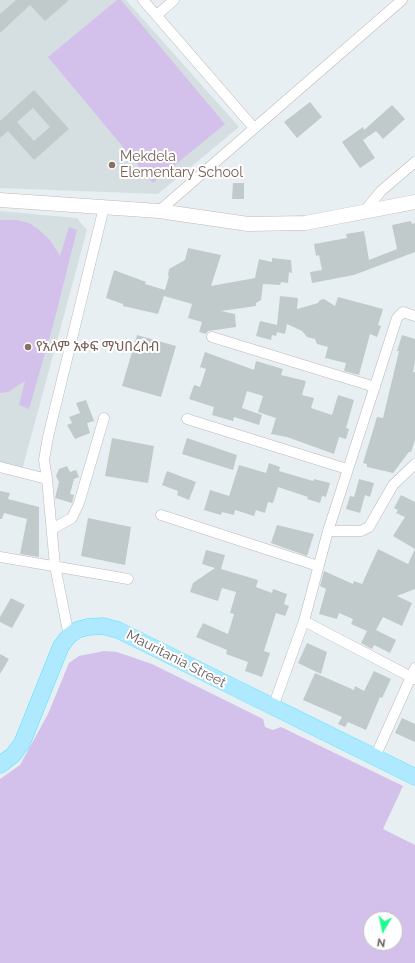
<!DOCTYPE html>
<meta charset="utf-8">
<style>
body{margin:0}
#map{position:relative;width:415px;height:963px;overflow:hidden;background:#e7eff2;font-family:Raleway,sans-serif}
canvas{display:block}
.north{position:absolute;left:363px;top:911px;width:40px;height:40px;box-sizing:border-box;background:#fff;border:1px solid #c3bfbf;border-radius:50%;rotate:189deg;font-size:11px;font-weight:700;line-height:16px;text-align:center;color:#695e5e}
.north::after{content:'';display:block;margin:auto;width:14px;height:18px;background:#23fb91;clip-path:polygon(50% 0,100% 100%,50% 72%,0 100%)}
</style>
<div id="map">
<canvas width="415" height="963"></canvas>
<div class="north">N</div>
</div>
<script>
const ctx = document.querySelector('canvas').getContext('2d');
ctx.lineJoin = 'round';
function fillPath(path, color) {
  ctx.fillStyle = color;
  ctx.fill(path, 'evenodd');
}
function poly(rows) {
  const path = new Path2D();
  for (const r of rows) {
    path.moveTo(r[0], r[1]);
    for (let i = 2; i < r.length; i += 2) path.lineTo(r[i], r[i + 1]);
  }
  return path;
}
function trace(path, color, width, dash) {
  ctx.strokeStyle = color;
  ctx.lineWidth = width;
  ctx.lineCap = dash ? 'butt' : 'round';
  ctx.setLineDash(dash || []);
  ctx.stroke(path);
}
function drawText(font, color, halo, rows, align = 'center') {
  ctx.font = font + ' Raleway,"Noto Sans Ethiopic",sans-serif';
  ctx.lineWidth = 4;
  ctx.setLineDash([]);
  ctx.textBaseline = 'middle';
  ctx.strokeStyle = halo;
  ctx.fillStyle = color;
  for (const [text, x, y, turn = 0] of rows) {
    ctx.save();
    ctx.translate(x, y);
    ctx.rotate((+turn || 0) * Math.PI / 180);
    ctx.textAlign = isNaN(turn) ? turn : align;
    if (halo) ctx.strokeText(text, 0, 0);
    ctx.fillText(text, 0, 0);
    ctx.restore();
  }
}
fillPath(poly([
 [0,0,126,0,239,127,158,194,0,188],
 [0,211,77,218,87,230,22,470,0,464]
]), '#d5dfe2');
fillPath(poly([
 [117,0,121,0,225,124,153,183,48,57],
 [0,220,17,220,29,223,38,229,50,240,60,256,69,227,77,230,54,322,29,409,19,405,25,381,8,392,0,393],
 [104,651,117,652,152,664,263,719,265,727,273,730,281,727,403,786,383,829,415,845,415,963,0,963,0,779,20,765,48,714,69,663,79,656],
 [371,919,395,919,395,943,371,943]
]), '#d3c1eb');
fillPath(poly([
 [16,0,69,0,45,21,30,5,0,33,0,14],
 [34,90,69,129,34,160,8,131,0,138,0,121],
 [33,108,50,127,34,141,17,122],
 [310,102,322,117,297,138,284,122],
 [392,105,405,119,383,139,376,131,363,140,375,158,360,168,342,142,363,127,364,130],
 [233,183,244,183,244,199,232,199],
 [411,221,412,224,415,223,415,252,354,275,312,283,310,272,322,270,319,255,316,256,314,244,347,238,346,234,364,231,369,260,397,249,392,225],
 [188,248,221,255,211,286,255,278,259,259,272,262,272,258,291,260,292,273,289,272,288,283,281,282,280,285,263,284,261,300,256,303,256,306,221,311,235,314,236,327,208,331,206,334,199,332,202,322,188,318,192,304,164,296,158,314,123,306,123,304,106,298,114,270,146,282,145,284,165,290,169,276,168,275,169,269,185,260],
 [280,296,298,298,297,309,308,306,318,303,320,300,324,299,335,306,338,297,383,309,378,325,381,326,377,337,370,334,359,375,344,371,346,363,325,358,328,347,317,344,315,339,307,337,302,331,287,324,285,334,277,332,276,336,272,335,271,340,256,336,260,321,277,325],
 [137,335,176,346,161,397,122,386],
 [402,335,415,339,415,362,413,372,415,372,415,440,411,452,409,452,393,473,367,467,367,464,363,463,377,417,383,418,399,351,397,351],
 [205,352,254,370,256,361,283,369,281,375,306,381,302,395,314,398,311,408,332,415,338,395,354,400,346,428,349,429,346,439,339,437,334,454,287,437,271,434,276,418,258,412,263,396,247,391,242,408,262,415,259,425,234,417,233,421,212,415,214,407,189,399,194,385,200,387,206,369,200,367],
 [86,400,94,421,87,423,90,433,75,439,67,425,72,423,69,417,80,413,76,403],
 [112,438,154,446,148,483,105,476],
 [187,438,237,455,233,470,182,454],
 [269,463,280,467,279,471,313,481,314,479,330,483,326,497,322,496,320,503,307,499,308,497,278,487,273,503,268,502,265,513,256,510,254,516,235,510,234,515,222,512,221,515,204,510,210,490,229,496,239,465,266,473],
 [67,466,70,472,76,470,79,477,74,479,70,494,74,495,72,503,55,498,59,482,56,476,59,469],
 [167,471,196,482,189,500,177,495,178,491,162,485],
 [359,479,374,483,370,497,365,495,360,513,346,509,350,496,354,497],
 [0,491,10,493,8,499,39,507,39,557,20,554,27,519,4,513,2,519,0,519],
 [401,495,415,502,415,589,397,596,412,603,402,626,383,617,376,630,396,640,390,653,374,645,372,649,361,643,367,631,351,624,353,619,339,613,337,619,319,614,326,589,320,586,324,571,353,584,354,581,362,584,378,549,408,564,415,549,393,536,405,517,396,513,398,510,394,508],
 [88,518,131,527,125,565,81,556],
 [277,525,314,534,307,556,271,543],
 [206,550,225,555,221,569,258,580,256,587,272,593,273,589,287,594,284,604,289,606,285,616,276,613,264,651,270,653,262,677,245,671,248,662,226,654,227,650,196,637,203,623,228,634,234,614,230,613,236,592,222,588,218,601,190,592,193,583,215,568,202,564],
 [11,598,25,605,12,628,0,622,0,617],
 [307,643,327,652,321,674,298,663],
 [0,654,9,659,0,674],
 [374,671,391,679,382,698,380,697,366,730,348,722,345,727,338,724,342,717,303,700,315,673,354,690,355,686,364,691],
 [402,718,415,724,415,742,395,733]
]), '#c1cacb');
const street = poly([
 [143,0,254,128],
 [157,15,174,0],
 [159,211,402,0],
 [363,213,381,191,415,162],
 [212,337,375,387],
 [187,419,347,469],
 [0,467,47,479],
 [161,515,318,566],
 [52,529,72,518,79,503,104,418],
 [328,531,361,531,369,527,393,485,415,464],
 [0,557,128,579],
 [304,621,415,679],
 [69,636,55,566,47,479,44,460,48,437,104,207],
 [273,707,304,621,328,531,397,318,403,312,415,316],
 [375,757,415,668]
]);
const secondary = poly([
 [0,200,159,211,248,224,305,223,415,202]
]);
const primary = poly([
 [0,765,13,755,22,743,61,646,69,636,77,630,88,627,103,626,118,630,415,777]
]);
trace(street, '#bfb7b7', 11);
trace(secondary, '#c2b8b8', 15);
trace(primary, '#52e5ff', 17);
trace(street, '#fff', 10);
trace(secondary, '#fff', 14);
trace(primary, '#aee9ff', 16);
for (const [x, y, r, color] of [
 [112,165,4,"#8d6e63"],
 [28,347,4,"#8d6e63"]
]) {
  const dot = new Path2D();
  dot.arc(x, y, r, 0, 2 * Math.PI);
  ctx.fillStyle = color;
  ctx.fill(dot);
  trace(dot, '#fff', 1.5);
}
drawText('14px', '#785e54', '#fff', [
 ["Mekdela",120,157],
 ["Elementary School",120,173],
 ["የአለም አቀፍ ማህበረስብ",36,347]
], 'left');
drawText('14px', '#695e5e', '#fff', [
 ["Mauritania Street",176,659,27]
]);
</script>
